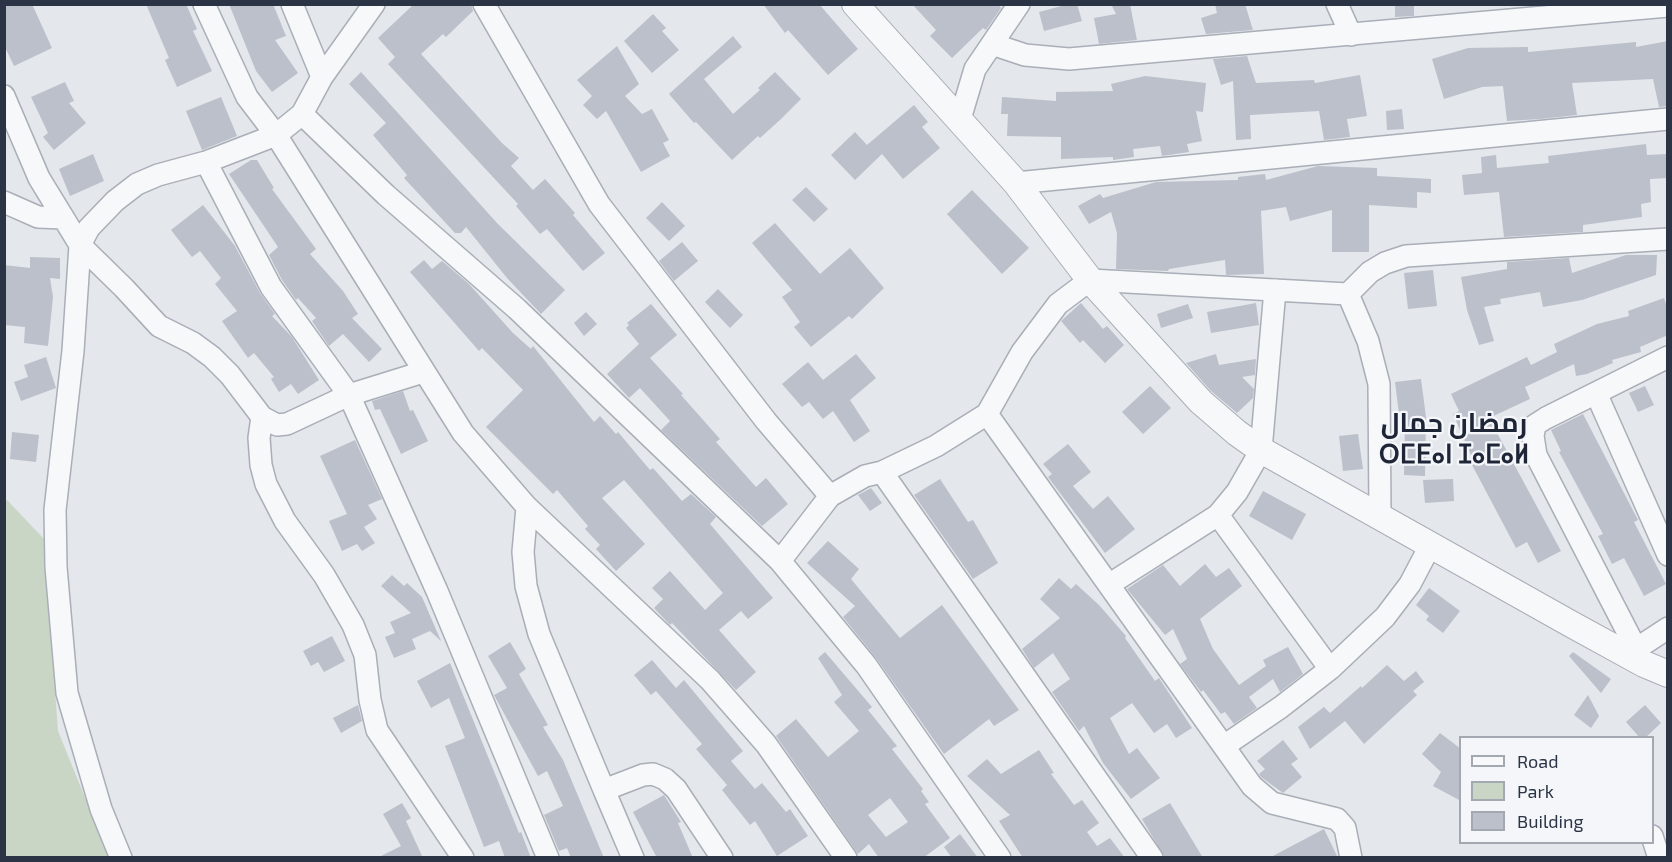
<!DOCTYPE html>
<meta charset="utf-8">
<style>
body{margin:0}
#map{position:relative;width:1672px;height:862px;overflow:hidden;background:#e4e7ec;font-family:"Exo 2",sans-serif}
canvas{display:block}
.frame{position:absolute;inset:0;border:6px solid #2b3445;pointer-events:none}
.legend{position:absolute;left:1459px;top:736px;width:195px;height:108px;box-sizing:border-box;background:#f4f6f9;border:2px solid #a4a8b1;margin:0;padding:8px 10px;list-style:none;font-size:18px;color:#2b3445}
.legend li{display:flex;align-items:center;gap:12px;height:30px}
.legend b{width:30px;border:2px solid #a4a8b1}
</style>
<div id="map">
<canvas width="1672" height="862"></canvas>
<div class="frame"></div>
<ul class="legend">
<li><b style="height:8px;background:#f7f8fa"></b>Road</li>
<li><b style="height:16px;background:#c9d6c5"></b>Park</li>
<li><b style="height:16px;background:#bbc0ca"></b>Building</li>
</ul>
</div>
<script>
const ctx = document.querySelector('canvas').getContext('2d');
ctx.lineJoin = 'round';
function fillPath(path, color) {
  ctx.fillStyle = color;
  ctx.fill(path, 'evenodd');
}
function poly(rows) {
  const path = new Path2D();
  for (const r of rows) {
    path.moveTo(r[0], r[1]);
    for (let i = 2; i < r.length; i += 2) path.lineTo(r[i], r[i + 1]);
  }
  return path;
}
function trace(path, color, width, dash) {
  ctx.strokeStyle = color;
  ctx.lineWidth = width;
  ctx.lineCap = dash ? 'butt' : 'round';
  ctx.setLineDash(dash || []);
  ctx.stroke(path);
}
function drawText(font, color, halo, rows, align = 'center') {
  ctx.font = font + ' "Exo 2",Cairo,"Noto Sans Tifinagh",sans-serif';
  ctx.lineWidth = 4.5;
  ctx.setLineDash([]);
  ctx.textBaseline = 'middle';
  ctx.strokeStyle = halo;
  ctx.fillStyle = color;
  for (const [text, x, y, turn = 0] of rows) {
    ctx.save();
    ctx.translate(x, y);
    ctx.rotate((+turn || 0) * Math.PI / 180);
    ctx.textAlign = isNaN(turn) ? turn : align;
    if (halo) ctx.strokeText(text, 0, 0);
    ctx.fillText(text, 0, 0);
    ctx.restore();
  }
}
fillPath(poly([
 [7,500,44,539,58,731,109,857,5,858,4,501]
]), '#c9d6c5');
fillPath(poly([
 [4,4,32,4,52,48,14,66,4,45],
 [146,4,186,4,197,29,193,31,212,71,177,87,165,60,169,58],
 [229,4,273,4,286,36,275,40,298,73,272,92,256,71],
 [414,4,471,4,473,11,446,37,443,34,421,54,502,143,519,158,511,166,533,190,545,179,575,213,573,215,605,253,583,271,547,229,540,234,516,206,518,204,388,64,395,57,378,38],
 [763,4,819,4,858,49,828,75,788,30,785,33],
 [912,4,998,4,1001,8,986,30,983,28,952,58,930,36,936,30],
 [1069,4,1077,4,1082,21,1044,31,1039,12],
 [1111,4,1130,4,1137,40,1099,44,1094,18,1116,14],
 [1215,4,1245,4,1253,30,1206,34,1201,18,1217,13],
 [1395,4,1414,4,1414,16,1395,17],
 [653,14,666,28,662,31,679,50,652,73,624,41],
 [733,36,742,47,704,79,733,114,760,90,758,88,775,72,801,99,781,119,760,138,758,136,732,160,696,122,694,123,669,94],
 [1668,41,1668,106,1659,107,1653,79,1572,83,1577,115,1540,119,1507,121,1503,86,1482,87,1444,99,1432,59,1468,48,1528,47,1528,52,1636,42,1636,47],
 [617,46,639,84,625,96,642,114,652,109,669,140,663,143,670,156,641,172,606,111,597,119,583,105,592,96,577,80],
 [1247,56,1256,83,1314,80,1315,83,1360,75,1367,116,1347,119,1350,137,1324,140,1319,111,1250,115,1251,139,1236,140,1233,81,1221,85,1213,59],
 [361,72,497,223,565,290,541,314,507,278,466,227,461,233,455,233,404,178,407,175,373,135,386,123,349,84],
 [1145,76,1206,83,1203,112,1196,111,1202,141,1187,144,1189,152,1162,156,1160,146,1133,149,1134,157,1113,160,1113,157,1061,159,1061,137,1007,136,1008,114,1001,114,1002,97,1056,101,1056,92,1113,91,1111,84],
 [65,82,74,101,69,103,86,123,54,150,43,137,48,133,31,97],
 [221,97,237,136,202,150,186,111],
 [914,105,928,122,922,127,940,148,903,179,882,154,855,180,831,155,855,132,867,145],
 [1402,109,1404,129,1387,130,1386,111],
 [1646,144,1647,155,1668,154,1668,178,1650,179,1651,202,1641,204,1642,217,1583,225,1583,232,1504,237,1499,192,1464,195,1462,175,1482,173,1481,157,1496,155,1497,168,1549,163,1548,156],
 [93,154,104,181,70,196,59,169],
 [251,160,257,160,274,188,272,189,316,249,310,254,343,291,358,314,352,318,382,349,369,362,343,334,329,346,312,321,316,318,298,298,296,300,282,280,269,255,278,247,229,174],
 [1318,166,1377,168,1377,176,1431,179,1431,193,1417,192,1417,208,1369,205,1369,252,1332,252,1332,210,1290,221,1286,207,1261,211,1264,274,1226,275,1225,260,1169,269,1168,271,1116,269,1117,233,1111,212,1089,224,1078,206,1100,194,1103,198,1156,182,1238,180,1238,177,1265,174,1266,180],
 [806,187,828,209,814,222,792,200],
 [972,190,1029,248,1002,274,947,214],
 [662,202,685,226,669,241,646,218],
 [203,205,235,246,260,293,275,314,272,316,292,337,319,380,298,394,291,384,279,392,271,379,274,377,254,353,248,358,222,321,237,311,215,284,221,278,200,251,192,257,171,230],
 [775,223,820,274,850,248,884,288,852,319,849,316,811,347,794,327,800,322,782,297,792,290,752,243],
 [682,242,698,261,674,281,659,261],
 [1626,255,1657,255,1656,275,1582,300,1543,307,1540,292,1500,299,1501,304,1484,307,1494,341,1479,345,1467,310,1461,277,1507,269,1507,262,1569,258,1572,273],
 [30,257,60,258,60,279,50,278,53,297,48,346,24,343,25,327,4,325,4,265,30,268],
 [424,260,432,269,442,261,469,284,513,333,531,349,533,346,594,422,600,416,616,434,618,432,650,470,653,468,682,501,691,494,716,517,710,524,773,598,748,619,741,611,719,630,756,672,736,690,672,623,670,625,654,608,663,599,652,588,670,571,705,610,723,593,624,480,602,498,645,544,616,571,596,549,600,545,585,529,588,526,557,490,553,494,486,427,523,390,482,348,479,351,410,272],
 [1433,270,1437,306,1408,309,1404,273],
 [718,289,743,315,730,328,705,302],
 [1664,298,1668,310,1668,335,1640,347,1641,352,1612,360,1613,363,1587,374,1576,376,1574,364,1525,387,1530,399,1489,418,1561,551,1538,563,1527,542,1516,548,1471,463,1474,462,1453,414,1459,411,1451,394,1527,357,1531,365,1557,352,1554,344,1597,324,1629,316,1628,311],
 [1081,303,1103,329,1107,326,1124,345,1105,363,1083,340,1080,343,1061,321],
 [1256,303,1259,325,1211,333,1207,312],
 [651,304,677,335,650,358,683,394,681,395,720,439,716,442,756,487,766,478,788,504,762,526,661,430,670,421,640,388,629,398,607,374,639,344,626,328,629,325,627,323],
 [1188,304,1193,318,1161,328,1157,314],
 [586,312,597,324,584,336,574,323],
 [856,354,876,378,850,400,870,431,854,442,833,411,823,419,809,402,802,407,782,384,808,362,823,380],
 [1216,354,1219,365,1256,359,1255,375,1242,377,1254,389,1253,398,1237,413,1211,391,1186,363],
 [46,357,56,388,21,401,14,382,28,377,24,365],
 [1421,379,1426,417,1425,476,1404,475,1405,421,1400,422,1395,382],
 [1150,386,1171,408,1143,434,1122,412],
 [1645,386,1654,405,1638,412,1629,393],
 [403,391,410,411,413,410,428,441,401,454,380,409,375,410,372,401],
 [1583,414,1638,520,1634,522,1666,584,1644,596,1624,558,1612,564,1598,536,1603,534,1559,452,1561,451,1551,430],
 [12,432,39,435,36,462,10,459],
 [1358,434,1363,469,1343,471,1339,436],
 [355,440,382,499,368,505,377,519,364,527,375,543,362,551,357,544,342,551,329,521,347,514,320,456],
 [1068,444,1091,472,1073,486,1093,509,1108,496,1135,529,1105,553,1048,477,1052,474,1043,464],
 [940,479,968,522,973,520,998,563,973,579,914,495],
 [1453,479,1454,501,1425,503,1423,480],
 [871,488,882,503,870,511,858,495],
 [1263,491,1306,514,1292,540,1249,516],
 [828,541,859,569,851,579,900,638,942,605,1019,710,994,726,989,719,944,754,876,658,843,617,855,606,807,563],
 [1205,564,1216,577,1229,568,1242,586,1200,619,1213,649,1239,685,1266,666,1263,660,1288,647,1303,674,1280,692,1273,679,1249,697,1257,708,1234,724,1225,712,1221,714,1203,690,1201,692,1180,664,1187,659,1173,629,1165,635,1127,589,1163,565,1180,586],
 [392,575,404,586,407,583,422,597,441,641,430,631,412,639,416,649,394,658,385,637,395,633,390,622,411,613,381,586],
 [1059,578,1071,589,1076,584,1099,605,1126,636,1125,638,1155,681,1159,678,1192,728,1176,738,1167,724,1154,733,1132,703,1110,718,1129,754,1137,748,1160,778,1131,799,1103,763,1084,726,1079,731,1052,692,1070,679,1053,653,1034,668,1022,649,1060,618,1040,599],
 [1429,588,1460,611,1443,633,1426,620,1429,616,1416,605],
 [332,636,345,661,324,672,318,662,311,666,303,651],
 [510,642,526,669,519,674,548,725,543,727,563,760,604,858,571,858,567,848,559,851,544,815,563,806,547,771,538,776,494,695,507,688,488,656],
 [825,652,872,707,868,710,897,746,892,749,923,789,921,791,929,802,925,804,950,838,923,858,879,858,869,844,858,854,776,736,796,719,828,757,859,731,834,702,842,695,818,658],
 [890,798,908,822,886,837,868,815],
 [1573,652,1611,679,1601,693,1569,656],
 [652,660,676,688,684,680,743,751,731,761,755,789,762,783,786,812,790,809,808,836,777,856,755,821,750,825,722,790,727,785,696,749,702,744,656,691,651,695,634,675],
 [450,663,519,833,521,832,531,858,505,858,499,841,484,847,445,746,465,738,449,698,431,708,417,681],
 [1387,665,1404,681,1416,671,1424,682,1413,691,1417,695,1364,744,1345,721,1310,749,1298,727,1324,707,1330,713,1361,686,1362,688],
 [1588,695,1599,716,1591,728,1574,715],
 [358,705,362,721,341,733,333,718],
 [1645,705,1661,723,1645,738,1640,738,1626,722],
 [1440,733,1461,749,1461,801,1433,786,1441,772,1422,754],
 [1283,740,1298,759,1291,764,1302,777,1283,793,1261,777,1259,774,1265,769,1257,761],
 [1039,750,1054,773,1051,774,1074,805,1082,800,1099,823,1087,832,1097,846,1110,838,1125,858,1023,858,999,821,1010,815,967,776,987,759,1001,774],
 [664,795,681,822,678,823,693,858,657,858,633,812],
 [402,803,411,818,406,821,423,858,377,858,401,846,383,814],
 [1170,803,1203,858,1165,858,1142,819],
 [1324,829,1338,858,1269,858],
 [960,834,978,858,952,858,944,847]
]), '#bbc0ca');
const minor = poly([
 [204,4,247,97,276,135,463,433,527,507,710,680,766,744,846,858],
 [292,4,322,77],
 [484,4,599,204,766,421,830,496],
 [1337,4,1351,35],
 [992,44,1025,55,1069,59,1668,6],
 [4,96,39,178,80,245,73,351,55,510,56,567,67,693,101,809,121,858],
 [302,114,322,77,374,4],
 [960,119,975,69,1019,4],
 [206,162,271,287,349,395,437,591,548,858],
 [1016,183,1668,119],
 [4,202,38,217,63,218],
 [1348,294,1370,272,1385,263,1406,256,1668,239],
 [423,372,349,395,287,424,277,425,262,417,230,375,212,357,193,343,159,326,124,288,80,245,89,228,115,201,137,184,158,175,206,162,276,135,302,114,386,195,517,309,780,561,866,665,1000,858],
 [1596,393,1668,555],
 [262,417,259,438,261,465,266,484,285,521,324,575,353,625,365,655,370,700,377,730,463,858],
 [882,472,1152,858],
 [527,507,523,552,526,586,539,634,604,790],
 [1218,515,1330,669,1281,707,1224,746],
 [780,561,830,496,865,476,882,472,936,446,987,414],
 [1110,584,1218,515,1237,492,1261,450,1275,290],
 [1636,649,1668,628],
 [1644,664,1536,455,1533,436,1535,425,1546,418,1668,357],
 [1330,669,1385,617,1410,584,1431,544],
 [1652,836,1659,858],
 [633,858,604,790,643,775,653,774,665,779,676,789,722,858],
 [1351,858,1345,828,1337,819,1272,803,1252,786,987,414,1022,352,1058,304,1090,280,1348,294,1368,341,1379,384,1380,514]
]);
const tertiary = poly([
 [855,4,1016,183,1090,280,1201,402,1237,433,1261,450,1571,624,1644,664,1668,674]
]);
trace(minor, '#a9aeb7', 24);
trace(tertiary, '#a9aeb7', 28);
trace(minor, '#f7f8fa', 21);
trace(tertiary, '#f7f8fa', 26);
drawText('bold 27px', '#1d2536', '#f4f6f9', [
 ["رمضان جمال",1454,423],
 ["ⵔⵎⴹⴰⵏ ⵊⴰⵎⴰⵍ",1454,454]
]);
</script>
